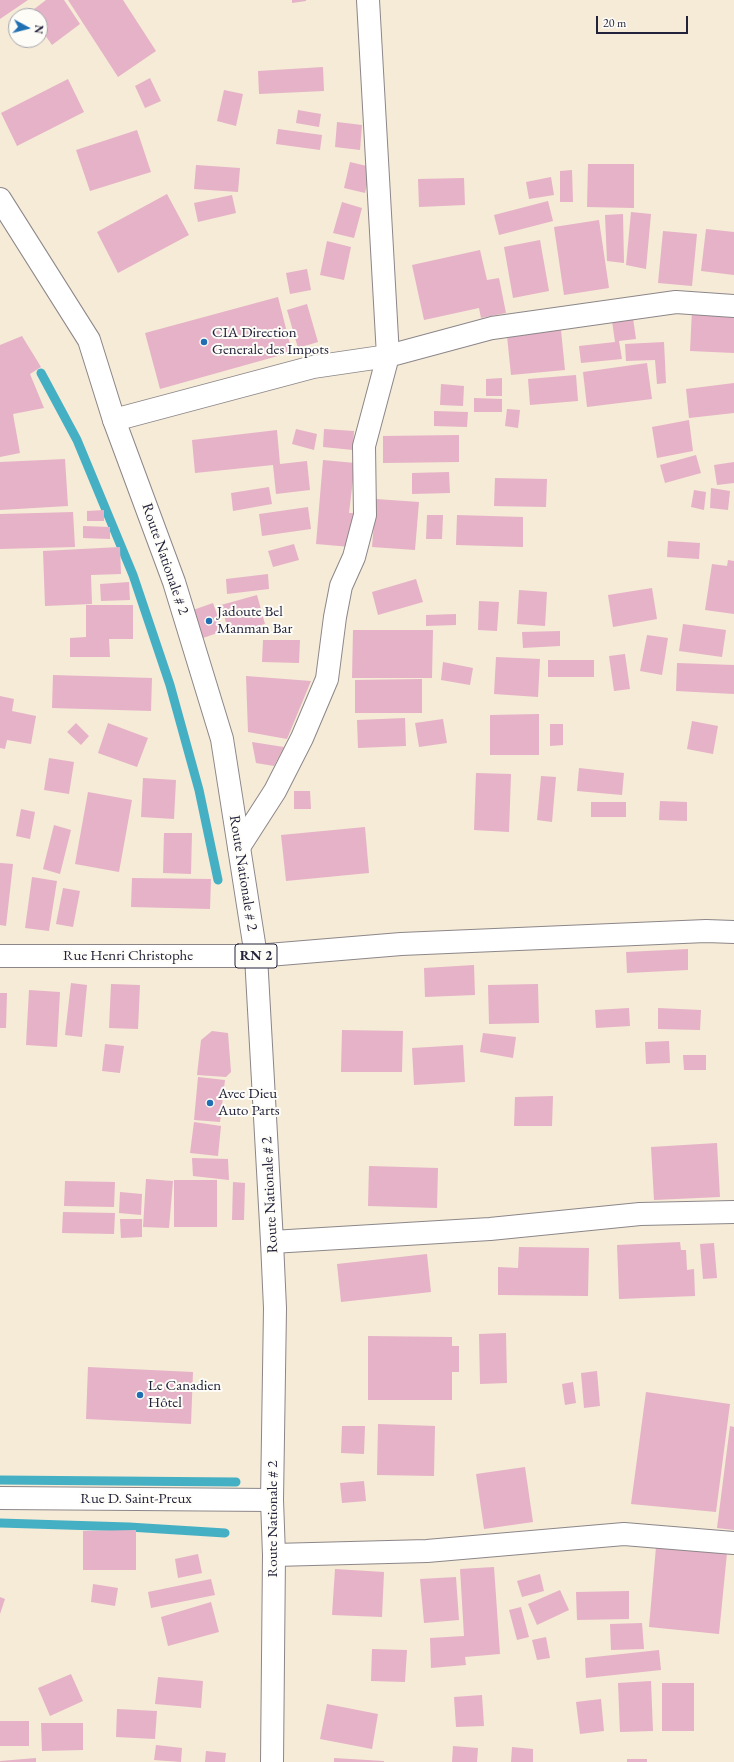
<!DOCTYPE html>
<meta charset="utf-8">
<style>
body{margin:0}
#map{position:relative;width:734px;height:1762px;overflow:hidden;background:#f5ebd7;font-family:"EB Garamond",serif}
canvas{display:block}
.north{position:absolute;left:8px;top:8px;width:40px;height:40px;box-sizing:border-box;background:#fdfcf7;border:1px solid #a5a5ac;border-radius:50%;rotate:97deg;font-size:11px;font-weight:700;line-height:16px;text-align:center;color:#22223b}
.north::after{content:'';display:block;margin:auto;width:14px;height:18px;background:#1f6fb2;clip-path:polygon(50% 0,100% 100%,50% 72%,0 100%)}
.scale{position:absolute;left:596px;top:16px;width:92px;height:18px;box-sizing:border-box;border:2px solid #22223b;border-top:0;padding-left:5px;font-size:12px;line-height:14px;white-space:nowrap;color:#22223b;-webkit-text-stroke:3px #fdfcf7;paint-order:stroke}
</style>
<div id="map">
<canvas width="734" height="1762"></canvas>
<div class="north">N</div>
<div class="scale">20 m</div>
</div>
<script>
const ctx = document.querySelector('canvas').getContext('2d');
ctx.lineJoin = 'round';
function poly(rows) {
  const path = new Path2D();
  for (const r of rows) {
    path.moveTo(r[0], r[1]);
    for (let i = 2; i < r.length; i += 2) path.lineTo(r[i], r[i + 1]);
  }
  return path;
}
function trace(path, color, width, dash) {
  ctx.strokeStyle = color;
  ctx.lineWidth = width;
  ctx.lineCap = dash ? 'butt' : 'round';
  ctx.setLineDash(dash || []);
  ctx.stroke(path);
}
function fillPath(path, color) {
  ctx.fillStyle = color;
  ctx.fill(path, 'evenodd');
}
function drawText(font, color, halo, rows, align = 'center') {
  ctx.font = font + ' "EB Garamond",serif';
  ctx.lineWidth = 4;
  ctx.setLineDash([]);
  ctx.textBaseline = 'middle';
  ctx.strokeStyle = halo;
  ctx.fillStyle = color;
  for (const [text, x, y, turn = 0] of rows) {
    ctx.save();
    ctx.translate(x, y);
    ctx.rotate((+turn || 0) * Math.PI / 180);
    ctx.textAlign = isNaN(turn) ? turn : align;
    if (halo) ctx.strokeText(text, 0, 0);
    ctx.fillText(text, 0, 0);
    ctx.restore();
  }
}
trace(poly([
 [41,373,77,440,133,575,170,685,199,790,218,880],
 [0,1480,236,1482],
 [0,1523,129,1527,225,1533]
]), '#45b0c4', 9);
fillPath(poly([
 [0,0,28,0,0,19],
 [46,0,64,0,80,24,52,45,40,28,40,16,31,16,29,13],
 [68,0,123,0,156,51,118,77],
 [292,0,306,0,306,1,292,3],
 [323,67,324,91,259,94,258,71],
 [150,78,161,101,145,108,135,86],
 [68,79,84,112,17,146,1,113],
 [224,90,243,94,236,126,217,121],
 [298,110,321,114,319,127,296,123],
 [337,122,362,125,360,150,335,147],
 [278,129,322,135,320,150,276,144],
 [137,130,151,172,90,191,76,150],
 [350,162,371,167,365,193,344,188],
 [588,164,634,164,634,208,587,207],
 [196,165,240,168,238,192,194,189],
 [572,170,573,202,560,202,560,171],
 [551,177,554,195,529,199,526,182],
 [464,178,465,205,419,207,418,179],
 [167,194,189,235,118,273,97,232],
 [232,195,236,213,198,222,194,203],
 [548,201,553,221,499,235,494,215],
 [342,202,362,208,354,238,333,233],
 [631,212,651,214,646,269,626,265],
 [623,214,624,263,607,261,605,215],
 [599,220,609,288,564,295,554,227],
 [706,229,734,232,734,275,701,271],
 [663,231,697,234,692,286,658,283],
 [540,240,549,291,513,298,504,247],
 [327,241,351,247,344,280,320,275],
 [480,250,487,280,499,278,506,313,481,318,479,308,424,320,412,265],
 [307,269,311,290,290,294,286,273],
 [278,297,292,352,160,389,145,333],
 [307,304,318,342,298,348,287,310],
 [692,310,734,312,734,353,690,351],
 [633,318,636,339,619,341,622,359,581,363,579,346,615,342,612,321],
 [561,330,565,370,511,375,507,336],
 [22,336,41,367,30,374,44,408,13,414,20,453,0,457,0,345],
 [664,342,666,383,657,384,655,360,626,361,625,344],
 [647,363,652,399,587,407,583,372],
 [576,375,578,401,530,405,528,379],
 [502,378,502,396,486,396,486,379],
 [734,383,734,413,689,418,686,389],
 [441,384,464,386,463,406,440,405],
 [474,398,502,399,502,412,474,412],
 [507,409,520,410,518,428,505,426],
 [434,411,468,412,467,427,434,426],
 [689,420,693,451,657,458,652,427],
 [296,429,317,434,314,450,292,444],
 [324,429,354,431,353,450,323,447],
 [277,430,280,464,307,461,310,490,276,494,273,465,195,473,192,440],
 [459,435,459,462,383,463,383,436],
 [696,455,701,473,665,483,660,465],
 [65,459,68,506,0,510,0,462],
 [323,460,355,463,349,513,355,513,351,547,316,544],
 [734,462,734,483,717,485,714,465],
 [449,472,450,493,412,494,412,473],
 [495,478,547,479,546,507,494,506],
 [269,487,272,504,233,511,231,493],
 [711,488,730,491,728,510,710,508],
 [694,490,706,492,704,510,691,507],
 [376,499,419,502,415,550,372,547],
 [308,507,311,529,262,536,259,514],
 [104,510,104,521,87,521,87,511],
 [73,512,75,547,0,549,0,514],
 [427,515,443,515,442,539,426,539],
 [457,515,523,517,523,547,456,545],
 [83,526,110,527,110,539,83,538],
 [668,541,700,543,699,559,667,557],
 [294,544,299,560,273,567,268,551],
 [120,547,121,574,91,575,92,604,45,606,43,551],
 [728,560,734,561,734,614,705,610,712,564,727,566],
 [268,574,269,589,227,594,226,579],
 [416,579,423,602,378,615,372,592],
 [129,582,130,600,101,601,100,584],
 [652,588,657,619,613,627,608,595],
 [519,590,547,592,545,626,517,624],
 [257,595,265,624,229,633,221,605],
 [479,601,499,602,497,631,478,630],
 [213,603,223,631,203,638,193,610],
 [86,605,133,605,133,639,109,639,110,657,70,657,70,638,86,637],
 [456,614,456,625,426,626,426,615],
 [683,624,726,630,722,657,679,651],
 [353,630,433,630,432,678,352,678],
 [560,631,560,646,523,648,522,632],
 [647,635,668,638,662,675,640,671],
 [263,640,300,640,299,663,262,662],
 [625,654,630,689,614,691,609,656],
 [496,657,540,659,538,697,494,694],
 [548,660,594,660,594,677,548,677],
 [443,662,473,668,470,685,441,680],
 [677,663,734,665,734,694,676,691],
 [53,675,152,678,151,711,52,708],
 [246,676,311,681,287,739,248,732],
 [422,679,422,713,355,713,355,680],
 [0,696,14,699,12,711,36,716,31,744,7,740,5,749,0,748],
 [539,714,539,755,490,755,490,715],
 [405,718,406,746,358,748,357,720],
 [443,719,447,743,419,747,415,723],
 [692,721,718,726,713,754,687,749],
 [76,723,89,736,81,745,67,732],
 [108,723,148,738,137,767,98,753],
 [550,724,563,724,563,745,550,746],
 [252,742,284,747,274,766,256,763],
 [49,758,74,762,69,794,44,790],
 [579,768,624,773,622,795,577,791],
 [476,773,511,774,509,832,474,830],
 [541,776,556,777,552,822,537,820],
 [143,778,176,780,174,819,141,817],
 [294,791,310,791,311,809,294,809],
 [88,792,132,800,119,872,75,864],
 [660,801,687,802,687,821,659,820],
 [591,802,626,802,626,817,591,817],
 [21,809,35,812,30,839,16,836],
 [54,825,71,830,60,874,43,869],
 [365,827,369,873,286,881,281,835],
 [164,833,192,833,191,874,163,873],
 [0,863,13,864,6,926,0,925],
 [32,877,57,881,49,931,25,928],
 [132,878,211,879,210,909,131,907],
 [63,888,80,891,73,927,56,924],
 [688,949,688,970,627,973,626,952],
 [474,965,475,995,425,997,424,968],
 [71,983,87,985,82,1037,65,1035],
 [111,984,140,985,138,1029,109,1028],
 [538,984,539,1023,489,1024,488,985],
 [29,990,60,992,57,1047,26,1045],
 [0,993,7,993,6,1028,0,1028],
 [629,1008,630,1026,596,1028,595,1010],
 [658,1008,701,1010,700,1030,658,1029],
 [342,1030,403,1031,402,1072,341,1072],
 [212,1031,228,1033,231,1072,226,1077,197,1075,201,1040],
 [483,1033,516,1037,513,1058,480,1052],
 [669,1041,670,1063,646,1064,645,1042],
 [105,1044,124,1046,120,1073,102,1071],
 [463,1045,465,1082,414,1085,412,1048],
 [683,1055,706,1055,706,1070,684,1070],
 [198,1077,225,1080,220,1122,194,1120],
 [553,1096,552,1126,514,1126,515,1097],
 [194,1122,221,1126,218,1156,190,1153],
 [717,1143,720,1197,654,1200,651,1147],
 [192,1158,228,1159,229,1180,193,1176],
 [369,1166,438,1168,437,1208,368,1206],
 [146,1179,173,1181,169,1228,143,1227],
 [174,1180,217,1180,217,1227,174,1227],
 [65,1181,115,1182,114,1207,64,1206],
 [233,1182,245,1183,244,1220,232,1220],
 [120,1192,142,1194,141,1215,119,1213],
 [63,1212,115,1213,114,1234,62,1233],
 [120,1219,142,1219,142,1237,121,1238],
 [680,1242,681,1250,686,1250,687,1270,694,1269,695,1296,619,1299,617,1245],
 [714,1243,717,1278,703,1279,700,1244],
 [519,1247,589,1248,588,1296,498,1295,498,1267,518,1268],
 [427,1254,431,1292,341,1302,337,1264],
 [506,1333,507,1383,480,1384,479,1334],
 [368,1336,452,1337,452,1346,459,1346,459,1372,452,1372,452,1400,368,1400],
 [88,1367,193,1372,191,1424,86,1419],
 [597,1371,600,1406,584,1408,581,1373],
 [573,1382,576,1403,565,1405,562,1384],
 [646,1392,730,1404,716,1512,631,1504],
 [378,1424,435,1426,434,1476,377,1475],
 [342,1426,365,1426,364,1454,341,1453],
 [730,1426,734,1427,734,1530,717,1528],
 [525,1467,533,1522,484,1529,476,1474],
 [364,1481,366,1501,342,1503,340,1483],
 [136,1530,136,1570,83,1570,83,1531],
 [656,1547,727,1553,719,1634,649,1627],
 [198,1554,202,1573,178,1578,175,1559],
 [494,1567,500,1654,465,1657,466,1665,431,1668,430,1638,464,1636,460,1569],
 [335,1569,384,1572,382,1617,332,1615],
 [540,1574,544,1591,522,1597,517,1581],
 [456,1577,459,1620,424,1623,420,1579],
 [211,1579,215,1595,151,1608,148,1592],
 [93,1584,118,1588,115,1606,91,1602],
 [560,1590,569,1610,537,1625,528,1604],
 [629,1591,629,1619,577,1620,576,1592],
 [0,1597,5,1599,0,1614],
 [211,1602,219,1632,168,1646,161,1617],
 [521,1607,529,1637,517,1640,509,1610],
 [642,1623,644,1649,611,1650,610,1624],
 [546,1637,550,1658,537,1660,532,1640],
 [372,1649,407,1650,405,1682,371,1681],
 [659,1650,661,1670,586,1678,585,1658],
 [71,1674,83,1701,50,1716,38,1688],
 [158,1677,203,1681,201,1708,155,1704],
 [651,1681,653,1731,620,1732,618,1683],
 [662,1683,694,1683,694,1731,662,1731],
 [482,1695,484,1726,456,1727,454,1697],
 [601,1699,604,1731,580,1734,576,1702],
 [327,1704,378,1714,372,1749,320,1739],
 [117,1709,157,1711,155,1739,116,1737],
 [0,1721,29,1721,29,1746,0,1746],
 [41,1723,83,1723,83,1750,42,1751],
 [156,1745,182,1748,181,1762,154,1760],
 [453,1746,478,1748,477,1762,452,1762],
 [512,1747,533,1749,533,1762,511,1762],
 [206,1751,226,1753,225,1762,205,1762],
 [36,1758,36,1762,0,1762,0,1761],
 [334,1758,384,1761,384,1762,334,1762],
 [627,1759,647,1759,647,1762,627,1762]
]), '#e6b2c7');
const street = poly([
 [114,420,313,367,388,356,492,328,676,302,734,306],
 [239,847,275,791,302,738,327,679,335,617,341,586,354,557,365,515,364,446,388,356,368,0],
 [0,956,256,956,401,944,706,931,734,932],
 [272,1242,490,1229,640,1214,734,1212],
 [0,1498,272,1500],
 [274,1555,427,1551,624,1534,734,1543]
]);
const primary = poly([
 [0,199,89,340,114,420,174,582,222,739,256,956,272,1242,275,1308,272,1500,274,1555,272,1762]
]);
trace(street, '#8c8689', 24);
trace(primary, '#8c8689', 24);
trace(street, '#fff', 22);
trace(primary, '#fff', 22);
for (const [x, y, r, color] of [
 [204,342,4,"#1f6fb2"],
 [209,621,4,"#1f6fb2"],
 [210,1103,4,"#1f6fb2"],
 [140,1395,4,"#1f6fb2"]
]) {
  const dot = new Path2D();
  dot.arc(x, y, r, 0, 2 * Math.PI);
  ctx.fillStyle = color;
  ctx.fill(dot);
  trace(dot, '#fdfcf7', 1.5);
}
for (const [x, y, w] of [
 [256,956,42]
]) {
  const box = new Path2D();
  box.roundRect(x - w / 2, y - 12, w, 24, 3);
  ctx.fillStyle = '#fdfcf7';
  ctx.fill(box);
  trace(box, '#22223b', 1);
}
drawText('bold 14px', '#22223b', null, [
 ["RN 2",256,956]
]);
drawText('15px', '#22223b', '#fdfcf7', [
 ["CIA Direction",212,333],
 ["Generale des Impots",212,350],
 ["Jadoute Bel",217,612],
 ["Manman Bar",217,629],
 ["Avec Dieu",218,1094],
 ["Auto Parts",218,1111],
 ["Le Canadien",148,1386],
 ["Hôtel",148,1403]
], 'left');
drawText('15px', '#22223b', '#fdfcf7', [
 ["Route Nationale # 2",165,559,71],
 ["Route Nationale # 2",243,873,81],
 ["Rue Henri Christophe",128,956],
 ["Route Nationale # 2",270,1195,-93],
 ["Rue D. Saint-Preux",136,1499],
 ["Route Nationale # 2",273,1519,-90]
]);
</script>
